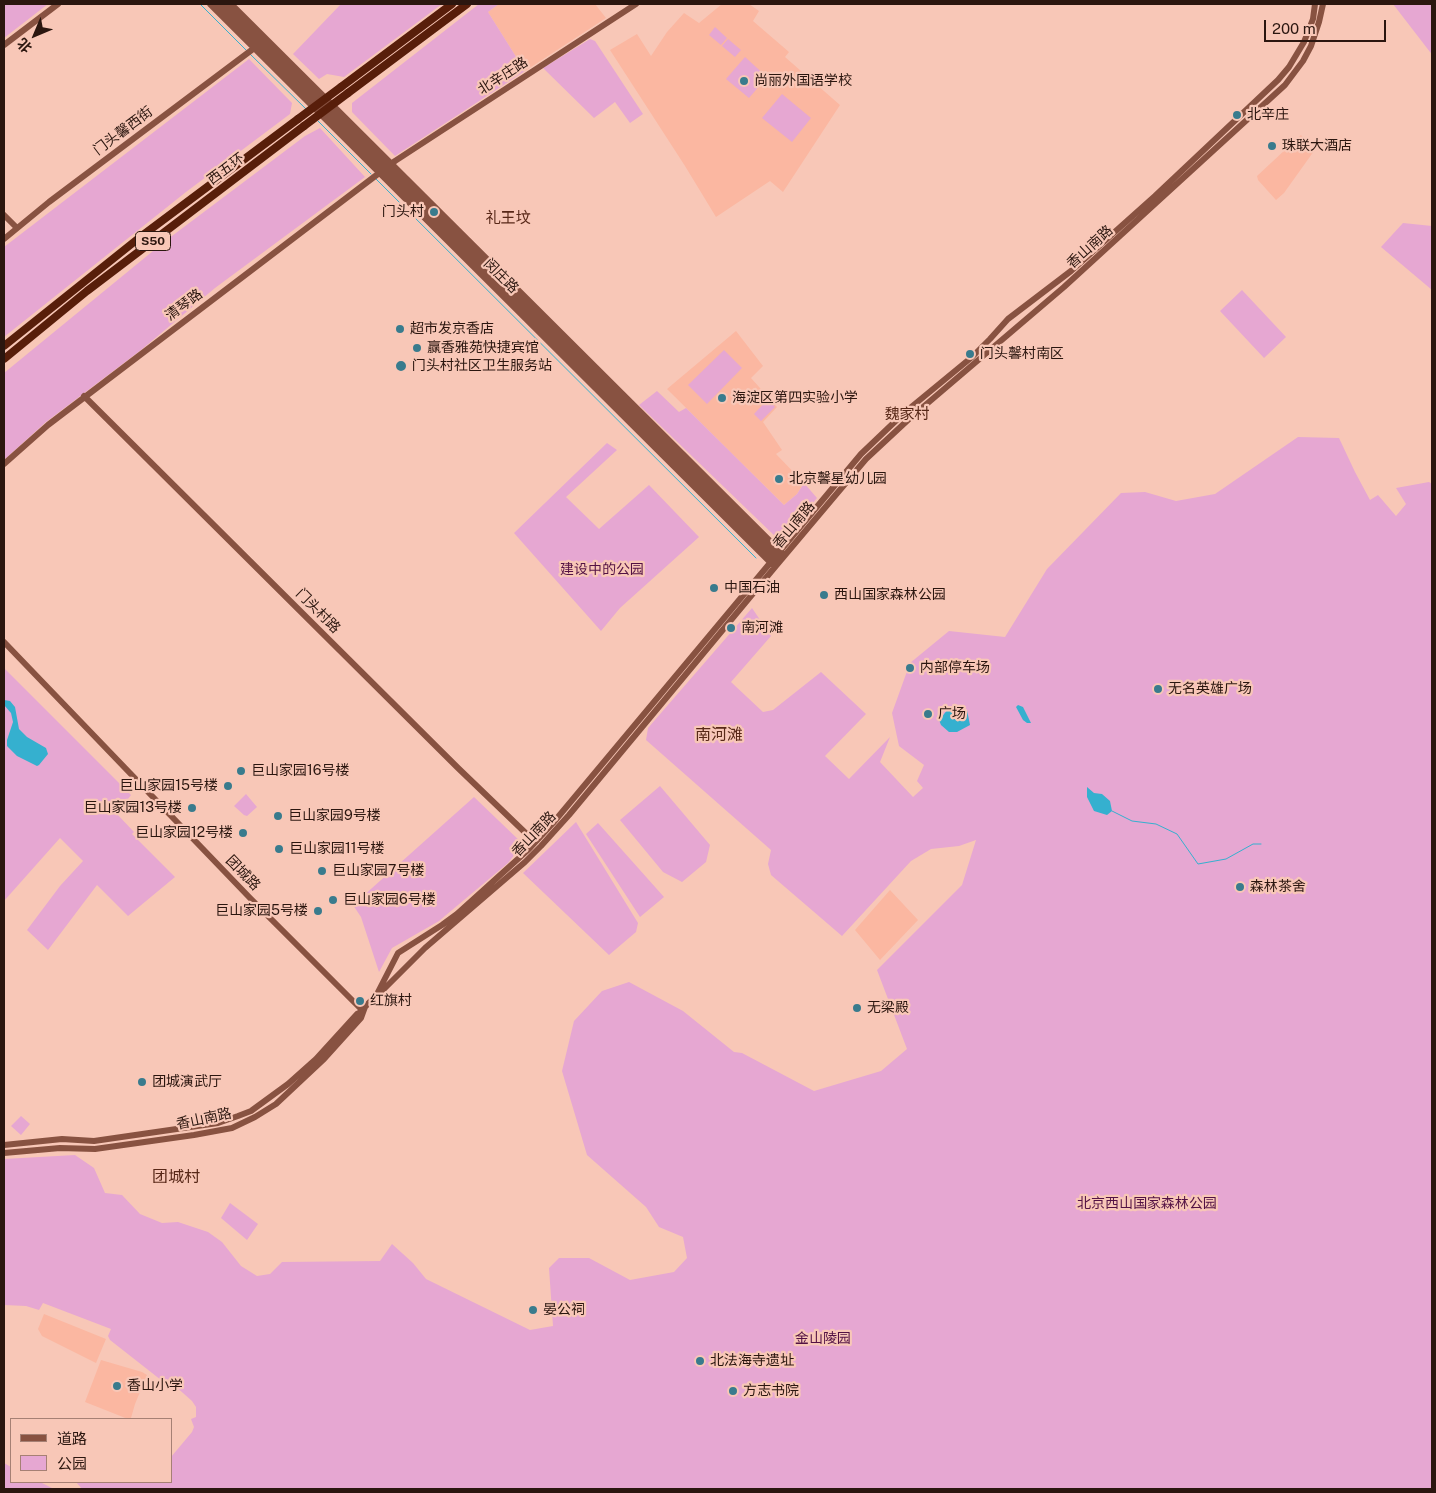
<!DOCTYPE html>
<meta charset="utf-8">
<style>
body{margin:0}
#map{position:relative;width:1436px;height:1493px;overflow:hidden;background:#f8c7b7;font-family:"Public Sans","Noto Sans SC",sans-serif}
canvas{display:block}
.frame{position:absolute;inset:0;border:5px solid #2b160f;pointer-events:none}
.legend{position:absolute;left:10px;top:1418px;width:162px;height:65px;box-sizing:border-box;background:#f8c7b7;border:1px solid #a68074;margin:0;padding:6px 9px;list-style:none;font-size:15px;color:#2b160f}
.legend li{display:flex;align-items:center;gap:10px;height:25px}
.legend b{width:25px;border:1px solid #a68074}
.north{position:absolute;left:10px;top:10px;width:50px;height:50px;-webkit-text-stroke:4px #f8c7b7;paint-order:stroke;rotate:225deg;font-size:14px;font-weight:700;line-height:20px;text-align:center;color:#2b160f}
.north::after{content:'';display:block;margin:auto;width:18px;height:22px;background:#2b160f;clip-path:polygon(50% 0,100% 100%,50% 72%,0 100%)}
.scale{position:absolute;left:1264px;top:20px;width:122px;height:22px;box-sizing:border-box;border:2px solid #2b160f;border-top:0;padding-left:6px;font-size:15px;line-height:18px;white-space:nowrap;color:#2b160f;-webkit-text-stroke:4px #f8c7b7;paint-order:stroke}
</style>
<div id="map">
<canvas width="1436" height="1493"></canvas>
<div class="frame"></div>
<ul class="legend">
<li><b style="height:6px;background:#885241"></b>道路</li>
<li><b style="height:14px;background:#e6a7d2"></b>公园</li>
</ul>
<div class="north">北</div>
<div class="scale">200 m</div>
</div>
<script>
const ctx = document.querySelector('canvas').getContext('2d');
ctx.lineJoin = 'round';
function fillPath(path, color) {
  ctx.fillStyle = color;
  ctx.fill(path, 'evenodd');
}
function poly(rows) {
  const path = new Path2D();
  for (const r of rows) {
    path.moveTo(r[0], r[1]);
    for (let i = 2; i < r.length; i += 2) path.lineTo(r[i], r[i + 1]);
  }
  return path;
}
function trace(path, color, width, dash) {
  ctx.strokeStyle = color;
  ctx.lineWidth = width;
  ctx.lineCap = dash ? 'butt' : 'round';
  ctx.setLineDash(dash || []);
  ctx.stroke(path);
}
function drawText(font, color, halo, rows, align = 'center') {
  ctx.font = font + ' "Public Sans","Noto Sans SC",sans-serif';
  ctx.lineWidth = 4.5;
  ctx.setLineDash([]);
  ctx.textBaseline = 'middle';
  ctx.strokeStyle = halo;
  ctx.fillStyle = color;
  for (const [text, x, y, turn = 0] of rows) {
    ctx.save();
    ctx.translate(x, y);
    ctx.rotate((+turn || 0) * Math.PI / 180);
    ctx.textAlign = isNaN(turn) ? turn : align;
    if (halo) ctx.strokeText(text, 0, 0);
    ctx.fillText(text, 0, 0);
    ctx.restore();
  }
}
fillPath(poly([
 [499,4,595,4,606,18,525,71,488,12],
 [722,4,749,4,759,11,753,21,789,52,785,57,840,105,783,192,770,181,716,217,685,166,610,50,637,34,651,56,667,32,684,13,699,23],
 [1301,135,1314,151,1284,193,1276,200,1258,180,1257,176],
 [736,331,763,366,751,378,777,407,763,422,782,450,776,454,804,483,797,494,784,505,667,389],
 [890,890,918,920,880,960,855,930],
 [44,1314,106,1339,96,1363,42,1336,38,1329],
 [101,1360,142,1372,147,1375,135,1404,131,1418,128,1419,85,1402]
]), '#fbb7a1');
fillPath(poly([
 [4,4,48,4,4,38],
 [341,4,354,5,442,4,344,77,327,74,319,79,293,54],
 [479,4,499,4,488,12,525,71,395,156,352,112,352,103],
 [1393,4,1432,4,1432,54,1430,52],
 [715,27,727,38,721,45,709,35],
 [590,39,595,41,643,114,630,123,615,102,594,118,543,68],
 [728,39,741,50,735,57,722,46],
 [745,57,767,77,749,98,726,79],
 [249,59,292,103,290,114,186,192,4,337,4,247],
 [782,94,811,118,792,142,762,118],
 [320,128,365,177,215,288,141,350,46,422,4,460,4,373,164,242,305,136],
 [1403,223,1432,226,1432,290,1381,247],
 [1242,290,1286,337,1264,358,1220,311],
 [724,350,742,368,707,404,688,385],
 [657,391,679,412,686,408,784,505,797,494,804,483,817,498,781,542,639,405],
 [768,399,775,407,761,421,754,414],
 [1298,437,1339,438,1355,472,1370,500,1378,495,1396,516,1406,504,1396,488,1429,482,1432,484,1432,1489,82,1489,76,1482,171,1482,171,1457,192,1432,194,1427,191,1419,196,1417,196,1407,192,1401,174,1385,161,1380,110,1340,108,1336,111,1329,43,1303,39,1310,26,1306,4,1305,4,1159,75,1155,94,1168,105,1193,122,1195,140,1214,162,1223,178,1222,208,1232,222,1242,241,1266,257,1276,270,1274,282,1262,380,1261,392,1244,413,1263,426,1279,530,1330,553,1326,549,1268,559,1258,589,1258,630,1280,674,1272,687,1258,683,1237,659,1227,646,1207,587,1155,562,1071,574,1021,602,991,629,982,683,1011,734,1052,742,1053,814,1091,881,1071,907,1049,877,970,962,885,976,840,959,846,931,849,911,861,842,936,771,875,768,864,771,850,646,740,648,728,752,608,771,636,731,682,763,712,773,710,821,672,866,714,825,756,849,779,890,737,880,762,913,797,923,788,917,781,924,765,899,746,892,713,910,663,949,631,1005,637,1047,569,1121,493,1145,492,1176,501,1215,494],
 [607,443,617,450,566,497,599,529,649,485,699,537,620,608,601,631,514,533],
 [4,668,131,795,117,814,134,832,132,834,175,877,128,916,97,885,48,950,27,930,60,886,83,861,60,838,4,901],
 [660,786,710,845,706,862,682,882,663,872,620,820],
 [246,794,257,807,247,816,244,815,234,806],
 [474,797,523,844,508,863,439,921,392,948,379,972,361,917,353,905],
 [576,822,638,923,636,932,609,955,523,873],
 [598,823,664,897,640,917,586,834],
 [21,1116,30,1124,21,1135,11,1126],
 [230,1203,258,1224,247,1240,221,1218],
 [4,1463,11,1467,11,1482,40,1482,52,1488,52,1489,4,1489]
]), '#e6a7d2');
fillPath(poly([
 [4,700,10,701,15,707,19,729,27,737,46,748,48,754,39,765,37,766,17,756,7,746,7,740,13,722,11,713,4,705],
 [1018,705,1023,707,1031,723,1027,723,1023,720,1016,707],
 [949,708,967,710,970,725,957,732,949,732,941,725,939,720],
 [1087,787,1094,793,1102,794,1110,801,1112,811,1107,815,1094,811,1087,797]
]), '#35b0cf');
trace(poly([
 [200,4,247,51],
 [250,54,306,109],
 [318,121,371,174],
 [376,179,756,558],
 [1112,811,1132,821,1156,824,1177,834,1198,864,1226,859,1253,844,1261,844]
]), '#35b0cf', 1);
trace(poly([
 [210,4,772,564],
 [217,4,776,561],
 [224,4,779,556],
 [231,4,782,553],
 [4,45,58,4],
 [4,215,17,228],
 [4,239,49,202,257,46],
 [84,396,458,768,535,842],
 [4,464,48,425,395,161,636,4],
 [4,642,250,898,363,1011],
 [378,993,383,990,425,948,525,862,541,846,569,815,775,567,866,459,909,419,1064,287,1285,85,1303,61,1311,46,1319,22,1323,4],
 [4,1145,62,1139,94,1141,218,1123,238,1116,251,1111,288,1084,316,1059,357,1014,363,1011],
 [4,1153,60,1148,95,1149,194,1135,232,1128,255,1117,276,1104,324,1059,361,1018,365,1007,377,994,398,953,442,925,457,914,529,849,553,823,861,454,904,413,972,357,990,339,1008,319,1071,271,1155,196,1278,80,1289,67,1304,42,1313,19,1315,4]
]), '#885241', 6);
trace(poly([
 [341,87,452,4],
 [348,93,467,4],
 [4,346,139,238,298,119],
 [4,359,87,291,304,126]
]), '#581e0a', 8);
trace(poly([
 [298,119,341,87],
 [304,126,348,93]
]), '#581e0a', 8);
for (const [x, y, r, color] of [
 [744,81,5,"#397b8d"],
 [1237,115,5,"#397b8d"],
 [1272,146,5,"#397b8d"],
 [434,212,5,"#397b8d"],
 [400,329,5,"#397b8d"],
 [417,348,5,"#397b8d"],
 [970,354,5,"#397b8d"],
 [401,366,6,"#397b8d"],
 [722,398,5,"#397b8d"],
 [779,479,5,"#397b8d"],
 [714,588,5,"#397b8d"],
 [824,595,5,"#397b8d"],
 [731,628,5,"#397b8d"],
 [910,668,5,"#397b8d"],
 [1158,689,5,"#397b8d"],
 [928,714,5,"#397b8d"],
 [241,771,5,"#397b8d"],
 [228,786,5,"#397b8d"],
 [192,808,5,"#397b8d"],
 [278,816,5,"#397b8d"],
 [243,833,5,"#397b8d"],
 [279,849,5,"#397b8d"],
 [322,871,5,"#397b8d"],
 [1240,887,5,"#397b8d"],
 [333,900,5,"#397b8d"],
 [318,911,5,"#397b8d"],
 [360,1001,5,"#397b8d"],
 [857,1008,5,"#397b8d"],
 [142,1082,5,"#397b8d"],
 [533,1310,5,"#397b8d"],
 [700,1361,5,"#397b8d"],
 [117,1386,5,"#397b8d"],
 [733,1391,5,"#397b8d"]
]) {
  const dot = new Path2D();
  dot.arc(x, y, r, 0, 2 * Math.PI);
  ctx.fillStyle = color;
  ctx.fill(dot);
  trace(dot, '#f8c7b7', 2);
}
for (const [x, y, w] of [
 [153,241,35]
]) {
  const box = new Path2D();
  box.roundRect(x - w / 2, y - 9.5, w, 19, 4);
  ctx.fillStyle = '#f8c7b7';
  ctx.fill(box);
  trace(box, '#2b160f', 1);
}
drawText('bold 12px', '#2b160f', null, [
 ["S50",153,241]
]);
drawText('14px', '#2b160f', '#f8c7b7', [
 ["北辛庄路",503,76,-33],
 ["门头馨西街",123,131,-37],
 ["西五环",226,169,-37],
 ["香山南路",1090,247,-42],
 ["闵庄路",501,276,45],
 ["清琴路",184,305,-37],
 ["香山南路",794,525,-50],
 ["门头村路",318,611,45],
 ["香山南路",534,834,-46],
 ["团城路",243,873,46],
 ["香山南路",204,1119,-12]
]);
drawText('14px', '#2b160f', '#f8c7b7', [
 ["尚丽外国语学校",754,81],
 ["北辛庄",1247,115],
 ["珠联大酒店",1282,146],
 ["门头村",424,212,"right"],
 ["超市发京香店",410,329],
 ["赢香雅苑快捷宾馆",427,348],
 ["门头馨村南区",980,354],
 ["门头村社区卫生服务站",412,366],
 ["海淀区第四实验小学",732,398],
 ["北京馨星幼儿园",789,479],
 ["中国石油",724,588],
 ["西山国家森林公园",834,595],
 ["南河滩",741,628],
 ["内部停车场",920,668],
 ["无名英雄广场",1168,689],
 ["广场",938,714],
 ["巨山家园16号楼",251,771],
 ["巨山家园15号楼",218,786,"right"],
 ["巨山家园13号楼",182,808,"right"],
 ["巨山家园9号楼",288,816],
 ["巨山家园12号楼",233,833,"right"],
 ["巨山家园11号楼",289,849],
 ["巨山家园7号楼",332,871],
 ["森林茶舍",1250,887],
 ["巨山家园6号楼",343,900],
 ["巨山家园5号楼",308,911,"right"],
 ["红旗村",370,1001],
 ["无梁殿",867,1008],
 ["团城演武厅",152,1082],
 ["晏公祠",543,1310],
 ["北法海寺遗址",710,1361],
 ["香山小学",127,1386],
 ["方志书院",743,1391]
], 'left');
drawText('14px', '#531144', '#f8c7b7', [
 ["建设中的公园",602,570],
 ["北京西山国家森林公园",1147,1204],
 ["金山陵园",823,1339]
]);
drawText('15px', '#582818', '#f8c7b7', [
 ["礼王坟",508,218],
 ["魏家村",907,414]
]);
drawText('16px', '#582818', '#f8c7b7', [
 ["南河滩",719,735],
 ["团城村",176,1177]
]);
</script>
